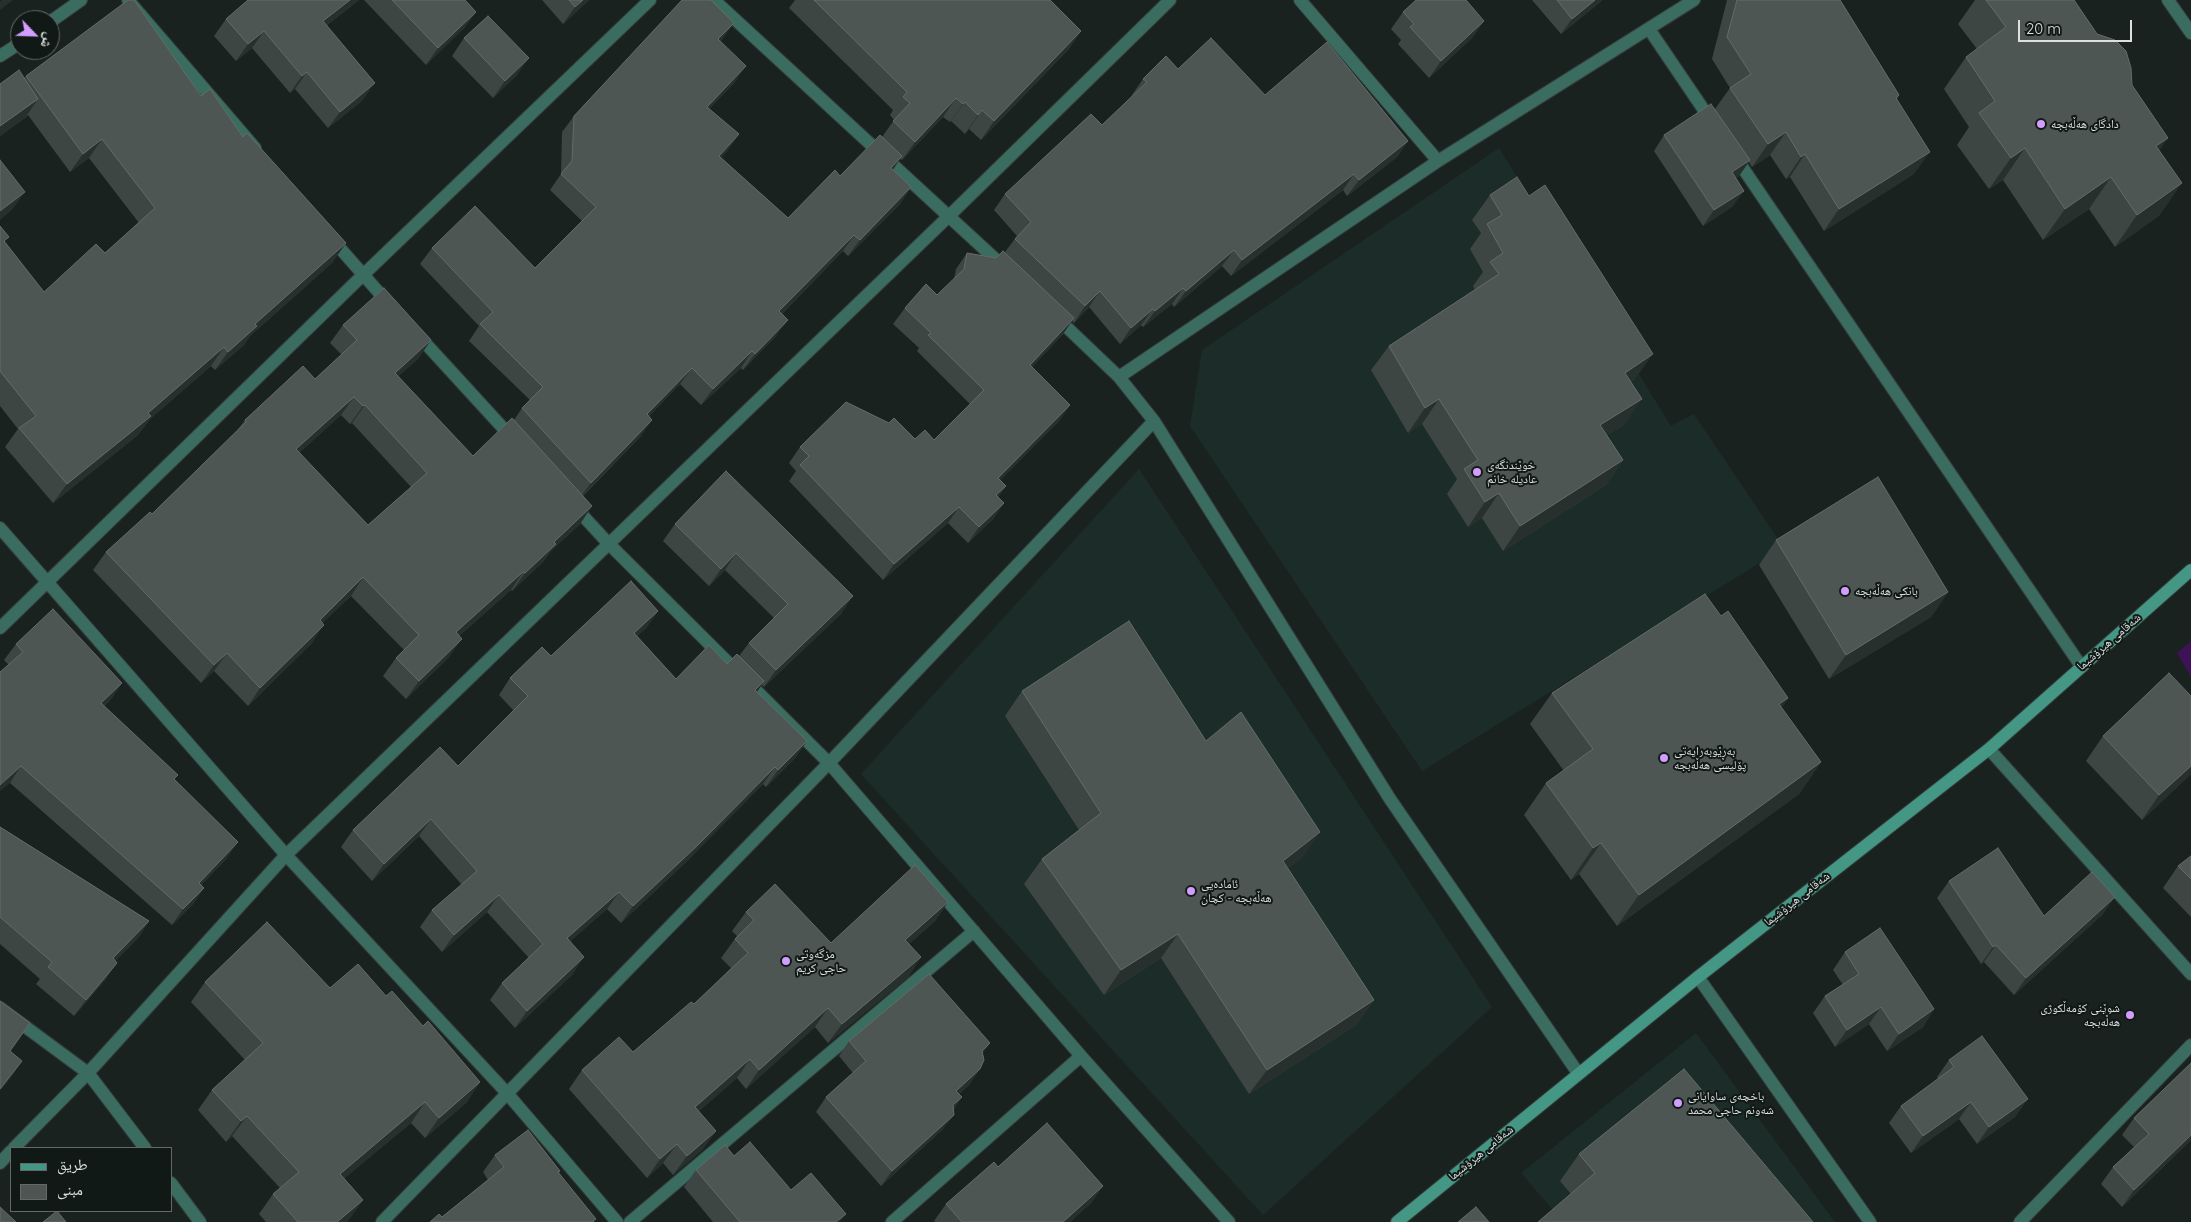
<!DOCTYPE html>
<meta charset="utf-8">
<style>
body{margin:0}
#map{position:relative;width:2191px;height:1222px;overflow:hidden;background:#1a2220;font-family:Quicksand,"Noto Naskh Arabic",sans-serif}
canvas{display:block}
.legend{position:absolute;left:10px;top:1147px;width:162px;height:65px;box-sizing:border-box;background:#111916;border:1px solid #626966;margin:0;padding:6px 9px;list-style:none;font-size:15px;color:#dce1df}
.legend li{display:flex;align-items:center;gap:10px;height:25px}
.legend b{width:25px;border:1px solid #626966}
.north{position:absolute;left:10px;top:10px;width:50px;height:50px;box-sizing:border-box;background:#111916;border:1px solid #626966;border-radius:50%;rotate:114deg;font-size:14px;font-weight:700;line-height:20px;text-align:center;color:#dce1df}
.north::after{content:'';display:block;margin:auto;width:18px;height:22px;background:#d29dfd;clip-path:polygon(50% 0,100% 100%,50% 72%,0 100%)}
.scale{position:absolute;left:2018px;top:20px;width:114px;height:22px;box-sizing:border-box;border:2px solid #dce1df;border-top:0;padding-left:6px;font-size:15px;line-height:18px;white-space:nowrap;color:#dce1df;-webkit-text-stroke:4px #111916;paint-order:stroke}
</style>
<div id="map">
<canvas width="2191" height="1222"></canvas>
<ul class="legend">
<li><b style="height:6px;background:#439784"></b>طريق</li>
<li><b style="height:14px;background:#4e5654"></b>مبنى</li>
</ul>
<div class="north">ش</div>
<div class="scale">20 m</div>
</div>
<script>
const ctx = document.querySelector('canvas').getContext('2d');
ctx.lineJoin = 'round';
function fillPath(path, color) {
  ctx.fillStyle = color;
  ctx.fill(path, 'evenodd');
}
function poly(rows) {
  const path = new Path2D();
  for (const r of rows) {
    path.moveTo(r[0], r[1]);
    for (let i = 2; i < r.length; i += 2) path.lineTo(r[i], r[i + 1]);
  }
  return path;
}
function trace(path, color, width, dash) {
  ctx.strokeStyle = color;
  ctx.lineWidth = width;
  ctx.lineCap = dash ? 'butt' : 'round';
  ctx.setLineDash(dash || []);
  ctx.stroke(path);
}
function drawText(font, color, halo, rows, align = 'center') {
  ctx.font = font + ' Quicksand,"Noto Naskh Arabic",sans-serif';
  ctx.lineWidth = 4;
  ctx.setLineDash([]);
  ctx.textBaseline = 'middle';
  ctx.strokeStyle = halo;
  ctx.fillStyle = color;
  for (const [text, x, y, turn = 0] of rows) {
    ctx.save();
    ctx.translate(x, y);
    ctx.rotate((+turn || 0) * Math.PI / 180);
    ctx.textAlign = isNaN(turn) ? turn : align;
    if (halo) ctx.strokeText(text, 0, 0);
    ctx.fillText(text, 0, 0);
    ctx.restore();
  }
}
fillPath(poly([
 [1499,148,1671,426,1694,414,1784,548,1422,771,1190,426,1202,350],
 [1139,469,1492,1007,1263,1215,861,774],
 [1696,1033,1835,1222,1563,1222,1521,1173]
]), '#1c2c28');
fillPath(poly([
 [2191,641,2191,677,2177,653]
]), '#3d1258');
const minor = poly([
 [128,0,255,148],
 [714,0,1006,269],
 [1300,0,1438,161],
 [2168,0,2191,33],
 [50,22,81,0],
 [1649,29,1712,122],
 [0,56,20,43],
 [1734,155,2081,666],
 [331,238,389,304],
 [1055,316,1119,377,1154,421,1390,799,1578,1073],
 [416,333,514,440],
 [1119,377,1438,161,1694,0],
 [573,505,608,543,829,763,1081,1056,1229,1222],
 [0,528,286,855,506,1092,617,1222],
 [0,628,363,275,650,0],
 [1989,749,2191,974],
 [1698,977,1870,1222],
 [0,1008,88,1073,145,1148],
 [14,1148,88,1073,286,855,950,215,1170,0],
 [0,1163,11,1151],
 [171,1183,200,1222],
 [382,1222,829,763,1154,421],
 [630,1222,974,931],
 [892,1222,1081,1056],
 [2020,1222,2191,1045]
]);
const secondary = poly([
 [1397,1222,1698,977,1989,749,2191,570]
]);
trace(minor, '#353d3b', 14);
trace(secondary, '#353d3b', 14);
trace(minor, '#3a6c5f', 12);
trace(secondary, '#439784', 12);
fillPath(poly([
 [248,0,359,0,327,25,363,100,328,128,295,89,290,93,252,48,236,61,214,36,226,19],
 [364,0,465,0,476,12,464,28,426,65],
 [542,0,589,0,563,24],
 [795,0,1050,0,1081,31,1068,50,981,140,969,129,965,134,951,121,950,122,943,117,902,160,900,159,893,170,911,187,900,204,848,256,843,251,782,314,776,336,743,370,741,368,701,405,680,384,649,416,641,436,583,496,592,506,580,524,551,551,543,562,512,591,511,590,459,636,449,657,406,699,383,676,396,658,404,650,351,596,322,623,312,643,248,706,214,671,201,683,93,570,106,552,152,514,236,432,245,420,315,379,342,355,330,343,343,325,419,358,398,376,473,456,514,420,522,408,530,400,469,341,479,326,420,264,432,248,535,268,582,221,550,190,561,174,562,132,574,116,723,39,720,42,735,82,709,109,739,134,727,151,721,158,788,218,840,176,882,137,894,120,890,115,893,110,789,8],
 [341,415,350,424,352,423,411,487,368,525,299,453],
 [1532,0,1602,0,1599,3,1561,34],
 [1727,0,1840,0,1899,95,1897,99,1914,174,1824,231,1790,177,1786,179,1770,155,1752,167,1749,162,1739,176,1736,178,1733,206,1703,226,1654,151,1664,135,1715,109,1730,88,1712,59],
 [1975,0,2074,0,2132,85,2159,151,2160,215,2115,247,2089,209,2043,240,2003,180,1989,189,1957,145,1969,127,1944,89,1966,57,1977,49,1958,24],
 [1403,12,1484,21,1472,38,1429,78,1398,44,1401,40,1391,29],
 [464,38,517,75,493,98,452,56],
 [1178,69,1265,95,1408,141,1397,157,1347,196,1343,190,1231,276,1222,266,1174,307,1172,304,1143,327,1141,325,1120,344,1089,307,1074,323,1072,321,1063,334,1032,367,1070,405,1059,421,1000,480,1006,486,998,497,1004,503,993,519,968,543,948,523,883,580,789,481,796,471,789,463,800,447,915,439,934,440,970,404,917,351,919,348,893,324,905,308,937,295,954,279,956,269,967,253,996,258,1005,252,1017,236,994,210,1005,194,1102,125,1133,96,1132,95,1143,79],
 [26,76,201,96,243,137,333,262,250,336,244,345,215,370,211,366,150,419,138,435,53,503,5,447,18,429,0,406,0,226,5,242,44,292,105,253,139,223,89,158,70,172,28,115,25,118,0,136,0,84,24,78],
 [1490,195,1635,379,1631,382,1625,424,1607,435,1623,460,1606,485,1503,551,1482,518,1468,527,1447,494,1457,479,1422,424,1408,433,1371,370,1389,346,1475,290,1473,286,1483,272,1470,249,1481,233,1472,220],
 [726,471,842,613,764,687,762,685,757,692,807,741,795,758,766,787,763,784,686,862,621,923,607,909,570,941,573,974,515,1028,490,1000,502,983,529,958,487,912,442,952,420,927,432,910,462,885,419,836,372,881,341,847,353,830,458,766,514,711,499,695,510,678,551,656,658,611,646,628,637,636,676,679,727,664,739,656,749,643,774,618,725,570,709,586,663,541,675,524],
 [1776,540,1948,592,1931,617,1829,679,1759,565],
 [1721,616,1788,698,1781,708,1821,762,1799,794,1617,926,1579,874,1571,880,1524,815,1546,783,1564,771,1530,724,1552,693],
 [16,644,122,683,111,699,104,706,174,780,227,858,201,885,204,888,193,904,172,925,10,783,9,665,4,660],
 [1022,691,1206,741,1303,857,1288,868,1374,1000,1356,1025,1249,1094,1161,958,1104,995,1024,884,1042,859,1079,830,1005,716],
 [2103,736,2191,774,2142,820,2086,761],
 [0,827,149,921,138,938,115,961,106,979,74,1016,36,984,40,979,0,944],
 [2191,856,2191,917,2163,888,2178,866],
 [1949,881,2044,916,2103,914,2014,995,1984,962,1981,964,1937,898],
 [948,902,935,921,909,944,921,957,908,977,828,1043,815,1027,746,1089,737,1078,699,1111,716,1131,702,1150,673,1175,663,1163,647,1178,569,1089,582,1070,633,1052,694,1004,731,968,721,958,737,936,732,931,746,912,831,943],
 [1845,952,1934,1009,1923,1027,1887,1051,1869,1024,1835,1047,1813,1013,1825,996,1843,985,1833,970],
 [205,982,330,988,386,996,423,1026,480,1082,466,1103,425,1138,411,1123,344,1178,363,1200,347,1222,266,1222,259,1214,273,1194,280,1188,232,1136,226,1142,198,1110,212,1090,245,1060,191,1002],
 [849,1041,990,1043,982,1054,970,1084,959,1094,962,1097,953,1110,943,1129,881,1186,816,1112,826,1097,853,1073,839,1056],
 [1949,1060,2016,1116,1977,1144,1959,1119,1911,1153,1889,1123,1901,1106,1938,1079,1937,1077],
 [2191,1063,2191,1140,2122,1207,2101,1184,2113,1167,2134,1147,2122,1135,2134,1118],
 [1579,1154,1813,1222,1571,1194,1560,1181],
 [495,1155,560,1171,558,1173,442,1217,488,1180,483,1172],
 [734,1156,791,1190,840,1222,713,1222,684,1187,696,1170],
 [998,1167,1103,1186,1091,1203,1070,1222,935,1222,934,1221,946,1204]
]), '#3d4643');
fillPath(poly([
 [2,0,13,0,0,10,0,2],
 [350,0,359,0,311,37,323,21],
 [583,0,589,0,563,24,575,7],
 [1595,0,1602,0,1599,3,1561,34,1572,19],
 [476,12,464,28,426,65,438,48],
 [1484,21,1472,38,1429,78,1441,61],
 [734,23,723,39,707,55,718,39],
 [264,31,252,48,236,61,248,44],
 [1081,31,1068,50,981,140,994,121],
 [529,58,517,75,493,98,505,81],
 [746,66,735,82,695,123,707,107],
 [307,72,295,89,290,93,302,76],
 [375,83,363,100,328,128,340,112],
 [956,98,943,117,902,160,915,142],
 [38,99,25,118,0,136,0,126],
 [965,102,951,121,950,122,963,104],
 [982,110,969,129,965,134,978,115],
 [1786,132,1770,155,1752,167,1768,144],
 [739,134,727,151,708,173,719,156],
 [2168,138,2146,170,2156,146],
 [102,139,89,158,70,172,83,154],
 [1408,141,1397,157,1347,196,1359,180],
 [2025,148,2003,180,1989,189,2011,158],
 [1930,152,1914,174,1824,231,1839,209],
 [1805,154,1790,177,1786,179,1801,157],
 [902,156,891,172,891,168],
 [1750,160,1739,176,1721,188,1732,172],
 [1354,174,1343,190,1231,276,1242,260],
 [2111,177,2089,209,2043,240,2065,209],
 [2182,183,2160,215,2115,247,2137,215],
 [911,187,900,204,848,256,860,240],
 [1744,191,1733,206,1703,226,1714,210],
 [25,192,12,210,0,220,0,211],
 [854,235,843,251,768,328,779,311],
 [346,243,333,262,250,336,244,345,215,370,228,352,255,324],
 [1234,250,1222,266,1174,307,1186,291],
 [1183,288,1172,304,1143,327,1155,311],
 [1100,291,1089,307,1074,323,1085,306],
 [1153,309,1141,325,1120,344,1131,328],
 [1074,318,1063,334,1019,381,1030,365],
 [788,320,776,336,743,370,755,354],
 [431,340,419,358,382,391,395,373],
 [224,347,211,366,150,419,138,435,53,503,67,484],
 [752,351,741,368,701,405,713,389],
 [1653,354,1635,379,1607,397,1625,373],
 [692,368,680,384,635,430,647,414],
 [354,397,341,415,283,468,296,449],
 [1439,399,1422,424,1408,433,1425,408],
 [1642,399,1625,424,1583,450,1600,425],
 [365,405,352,423,350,424,363,406],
 [1070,405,1059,421,987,494,998,478],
 [652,420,641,436,579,499,591,483],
 [1623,460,1606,485,1503,551,1520,526],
 [1006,486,995,502,996,495],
 [1499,493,1482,518,1468,527,1485,502],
 [1004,503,993,519,968,543,979,527],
 [592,506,580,524,551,551,543,562,512,591,525,573,554,542],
 [959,507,948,523,883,580,894,564],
 [736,553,725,570,709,586,721,569],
 [523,572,511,590,443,650,456,632],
 [363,577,351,596,307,638,320,620],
 [1948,592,1931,617,1829,679,1846,655],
 [853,596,842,613,764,687,776,670],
 [658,611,646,628,622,650,634,633],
 [324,625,312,643,248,706,260,688],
 [462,639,449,657,406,699,419,681],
 [227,653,214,671,201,683,214,665],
 [764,681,753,698,755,690],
 [122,683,111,699,89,719,101,703],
 [1788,698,1766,729,1779,704],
 [807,741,795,758,766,787,778,770],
 [1821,762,1799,794,1617,926,1639,895],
 [21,766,10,783,0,791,0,785],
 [2191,766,2191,774,2142,820,2159,795],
 [775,767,763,784,686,862,621,923,633,906],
 [431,819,419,836,372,881,384,864],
 [1320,832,1303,857,1266,886,1283,861],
 [238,842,227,858,188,899,199,883],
 [1601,843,1579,874,1571,880,1593,848],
 [204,888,193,904,172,925,183,909],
 [619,892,607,909,555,955,567,938],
 [499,895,487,912,442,952,454,935],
 [2115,897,2103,914,2014,995,2026,978],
 [948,902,935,921,892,959,905,940],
 [149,921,138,938,101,975,113,958],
 [1178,934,1161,958,1104,995,1121,970],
 [1996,945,1984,962,1981,964,1993,947],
 [584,957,573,974,515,1028,527,1011],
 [921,957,908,977,828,1043,842,1024],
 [117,963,106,979,74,1016,86,1000],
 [1374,1000,1356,1025,1249,1094,1267,1070],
 [1881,1007,1869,1024,1835,1047,1847,1030],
 [828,1008,815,1027,746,1089,759,1070],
 [1934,1009,1923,1027,1887,1051,1899,1034],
 [990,1043,979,1058,982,1051],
 [750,1059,737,1078,682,1126,695,1107],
 [22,1061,10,1079,0,1091,0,1089],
 [980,1069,970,1084,946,1105,956,1091],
 [480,1082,466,1103,425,1138,439,1118],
 [962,1097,952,1112,953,1105],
 [2028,1099,2016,1116,1977,1144,1989,1127],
 [425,1102,411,1123,326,1194,340,1174],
 [1971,1102,1959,1119,1911,1153,1923,1136],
 [954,1115,943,1129,881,1186,892,1171],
 [247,1116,232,1136,226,1142,241,1121],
 [716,1131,702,1150,673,1175,687,1156],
 [2191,1135,2191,1140,2122,1207,2134,1190],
 [677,1144,663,1163,647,1178,660,1159],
 [1103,1186,1091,1203,1070,1222,1063,1222],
 [363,1200,348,1221,347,1222,337,1222],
 [846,1214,840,1222,836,1222]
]), '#28302e');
const building = poly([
 [128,0,134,0,201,96,210,89,243,137,247,133,346,243,255,324,257,326,228,352,224,347,148,413,151,416,67,484,19,428,36,416,0,371,0,226,9,237,4,241,44,292,96,244,105,253,155,208,102,139,83,154,26,76,128,0],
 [248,0,350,0,323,21,375,83,340,112,307,72,302,76,264,31,248,44,226,19,248,0],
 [392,0,465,0,476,12,438,48,392,0],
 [569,0,583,0,575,7,569,0],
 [682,0,711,0,734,23,718,39,746,66,707,107,739,134,719,156,788,218,835,170,840,176,880,135,902,156,891,168,911,187,860,240,854,235,779,311,788,320,755,354,752,351,713,389,692,368,647,414,652,420,591,483,522,408,543,387,480,324,493,312,432,248,475,206,535,268,596,207,561,174,572,161,574,116,682,0],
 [814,0,1050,0,1081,31,994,121,982,110,978,115,965,102,963,104,956,98,915,142,893,121,910,103,903,97,907,92,814,0],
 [1416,0,1466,0,1484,21,1441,61,1410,27,1414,24,1403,12,1416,0],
 [1557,0,1595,0,1572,19,1557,0],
 [1737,0,1840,0,1899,95,1896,98,1930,152,1839,209,1805,154,1801,157,1786,132,1768,144,1730,88,1751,74,1727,37,1737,0],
 [1986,0,2074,0,2097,34,2115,40,2126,51,2131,68,2132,85,2168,138,2156,146,2182,183,2137,215,2111,177,2065,209,2025,148,2011,158,1979,113,1995,101,1966,57,2006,27,1986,0],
 [488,16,529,58,505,81,464,38,488,16],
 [1211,38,1265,95,1327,42,1408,141,1359,180,1354,174,1242,260,1234,250,1186,291,1183,288,1155,311,1153,309,1131,328,1100,291,1085,306,1015,239,1031,222,1005,194,1091,114,1102,125,1147,82,1143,79,1166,56,1178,69,1211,38],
 [19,70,38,99,0,126,0,84,19,70],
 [1711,104,1750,160,1732,172,1744,191,1714,210,1664,135,1711,104],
 [0,160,25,192,0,211,0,160],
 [1517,177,1529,196,1545,185,1653,354,1625,373,1642,399,1600,425,1623,460,1520,526,1499,493,1485,502,1464,469,1478,460,1439,399,1425,408,1389,346,1499,274,1490,262,1503,253,1487,224,1502,215,1490,195,1517,177],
 [1003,251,1074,318,1030,365,1070,405,998,478,1006,486,996,495,1004,503,979,527,959,507,894,564,800,465,809,456,800,447,846,402,889,423,894,418,915,439,925,430,934,440,984,390,928,335,931,333,905,308,926,284,937,295,964,269,967,253,996,258,1003,251],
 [384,288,431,340,395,373,473,456,512,418,592,506,554,542,556,544,525,573,523,572,456,632,462,639,419,681,396,658,419,635,363,577,320,620,324,625,260,688,227,653,214,665,106,552,150,512,152,514,246,422,245,420,303,366,315,379,357,340,343,325,384,288],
 [354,397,363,406,365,405,427,473,368,525,296,449,354,397],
 [726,471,853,596,776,670,749,643,788,604,736,553,721,569,675,524,726,471],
 [1878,477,1948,592,1846,655,1776,540,1878,477],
 [631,581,658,611,634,633,676,679,709,645,727,664,737,654,764,681,755,690,807,741,778,770,775,767,698,845,633,906,619,892,567,938,584,957,527,1011,502,983,543,944,499,895,454,935,432,910,477,871,431,819,384,864,353,830,440,747,458,766,528,696,510,678,542,647,551,656,631,581],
 [1705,594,1721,616,1728,611,1788,698,1779,704,1821,762,1639,895,1601,843,1593,848,1546,783,1593,749,1552,693,1705,594],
 [53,609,122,683,101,703,178,775,174,779,238,842,199,883,204,888,183,909,21,766,0,785,0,672,23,652,16,644,53,609],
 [1129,621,1206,741,1241,712,1320,832,1283,861,1374,1000,1267,1070,1178,934,1121,970,1042,859,1101,813,1022,691,1129,621],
 [2169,673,2191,696,2191,766,2159,795,2103,736,2169,673],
 [0,827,149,921,113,958,117,963,86,1000,48,967,52,962,0,917,0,827],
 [1998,848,2044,916,2092,872,2115,897,2026,978,1996,945,1993,947,1949,881,1998,848],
 [2191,856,2191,879,2178,866,2191,856],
 [915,865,948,902,905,940,921,957,842,1024,828,1008,759,1070,750,1059,695,1107,716,1131,687,1156,677,1144,660,1159,582,1070,619,1037,633,1052,691,1002,694,1004,748,953,735,939,754,920,746,912,775,884,831,943,915,865],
 [267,922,330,988,358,964,386,996,392,991,423,1026,428,1021,480,1082,439,1118,425,1102,340,1174,363,1200,337,1222,298,1222,273,1194,299,1172,247,1116,241,1121,212,1090,263,1043,205,982,267,922],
 [1880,928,1934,1009,1899,1034,1881,1007,1847,1030,1825,996,1859,974,1845,952,1880,928],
 [929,974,990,1043,982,1051,984,1060,980,1069,956,1091,962,1097,953,1105,954,1115,892,1171,826,1097,866,1061,849,1041,929,974],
 [0,1001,30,1023,10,1051,22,1061,0,1089,0,1001],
 [1982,1036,2028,1099,1989,1127,1971,1102,1923,1136,1901,1106,1954,1067,1949,1060,1982,1036],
 [2191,1063,2191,1135,2134,1190,2113,1167,2149,1134,2134,1118,2191,1063],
 [1684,1069,1813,1222,1538,1222,1595,1173,1579,1154,1684,1069],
 [1047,1123,1103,1186,1063,1222,962,1222,946,1204,994,1162,998,1167,1047,1123],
 [528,1130,560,1171,558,1172,596,1219,593,1221,594,1222,430,1222,439,1214,442,1217,504,1167,495,1155,528,1130],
 [750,1142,791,1190,811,1173,846,1214,836,1222,740,1222,696,1170,725,1145,734,1156,750,1142],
 [0,1207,16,1222,0,1222,0,1207],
 [1476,1207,1489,1222,1458,1222,1476,1207],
 [57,1211,66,1222,43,1222,57,1211]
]);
fillPath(building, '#4e5654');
trace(building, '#646c69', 1);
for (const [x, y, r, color] of [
 [2041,124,5,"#d29dfd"],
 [1477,472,5,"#d29dfd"],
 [1845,591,5,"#d29dfd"],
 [1664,758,5,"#d29dfd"],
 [1191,891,5,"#d29dfd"],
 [786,961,5,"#d29dfd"],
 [2130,1015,5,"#d29dfd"],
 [1678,1103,5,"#d29dfd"]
]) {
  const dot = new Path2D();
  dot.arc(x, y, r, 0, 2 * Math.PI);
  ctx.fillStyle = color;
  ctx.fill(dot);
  trace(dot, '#111916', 2);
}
drawText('12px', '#dce1df', '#111916', [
 ["دادگای هەڵەبجە",2051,124],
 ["خوێندنگەی",1487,465],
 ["عادیلە خانم",1487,479],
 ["بانکی هەڵەبجە",1855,591],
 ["بەڕێوبەرایەتی",1674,751],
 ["پۆلیسی هەڵەبجە",1674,765],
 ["ئامادەیی",1201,884],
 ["هەڵەبجە - کچان",1201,898],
 ["مزگە‌وتی",796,954],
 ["حاجی كریم",796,968],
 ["شوێنی کۆمەڵکوژی",2120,1008,"right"],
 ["هەڵەبجە",2120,1022,"right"],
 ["باخچە‌ی ساوایانی",1688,1096],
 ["شە‌ونم حاجی محمد",1688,1110]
], 'left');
drawText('12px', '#dce1df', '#111916', [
 ["شەقامی هیرۆشیما",2109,642,-41],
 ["شەقامی هیرۆشیما",1797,899,-38],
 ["شەقامی هیرۆشیما",1481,1153,-39]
]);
</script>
